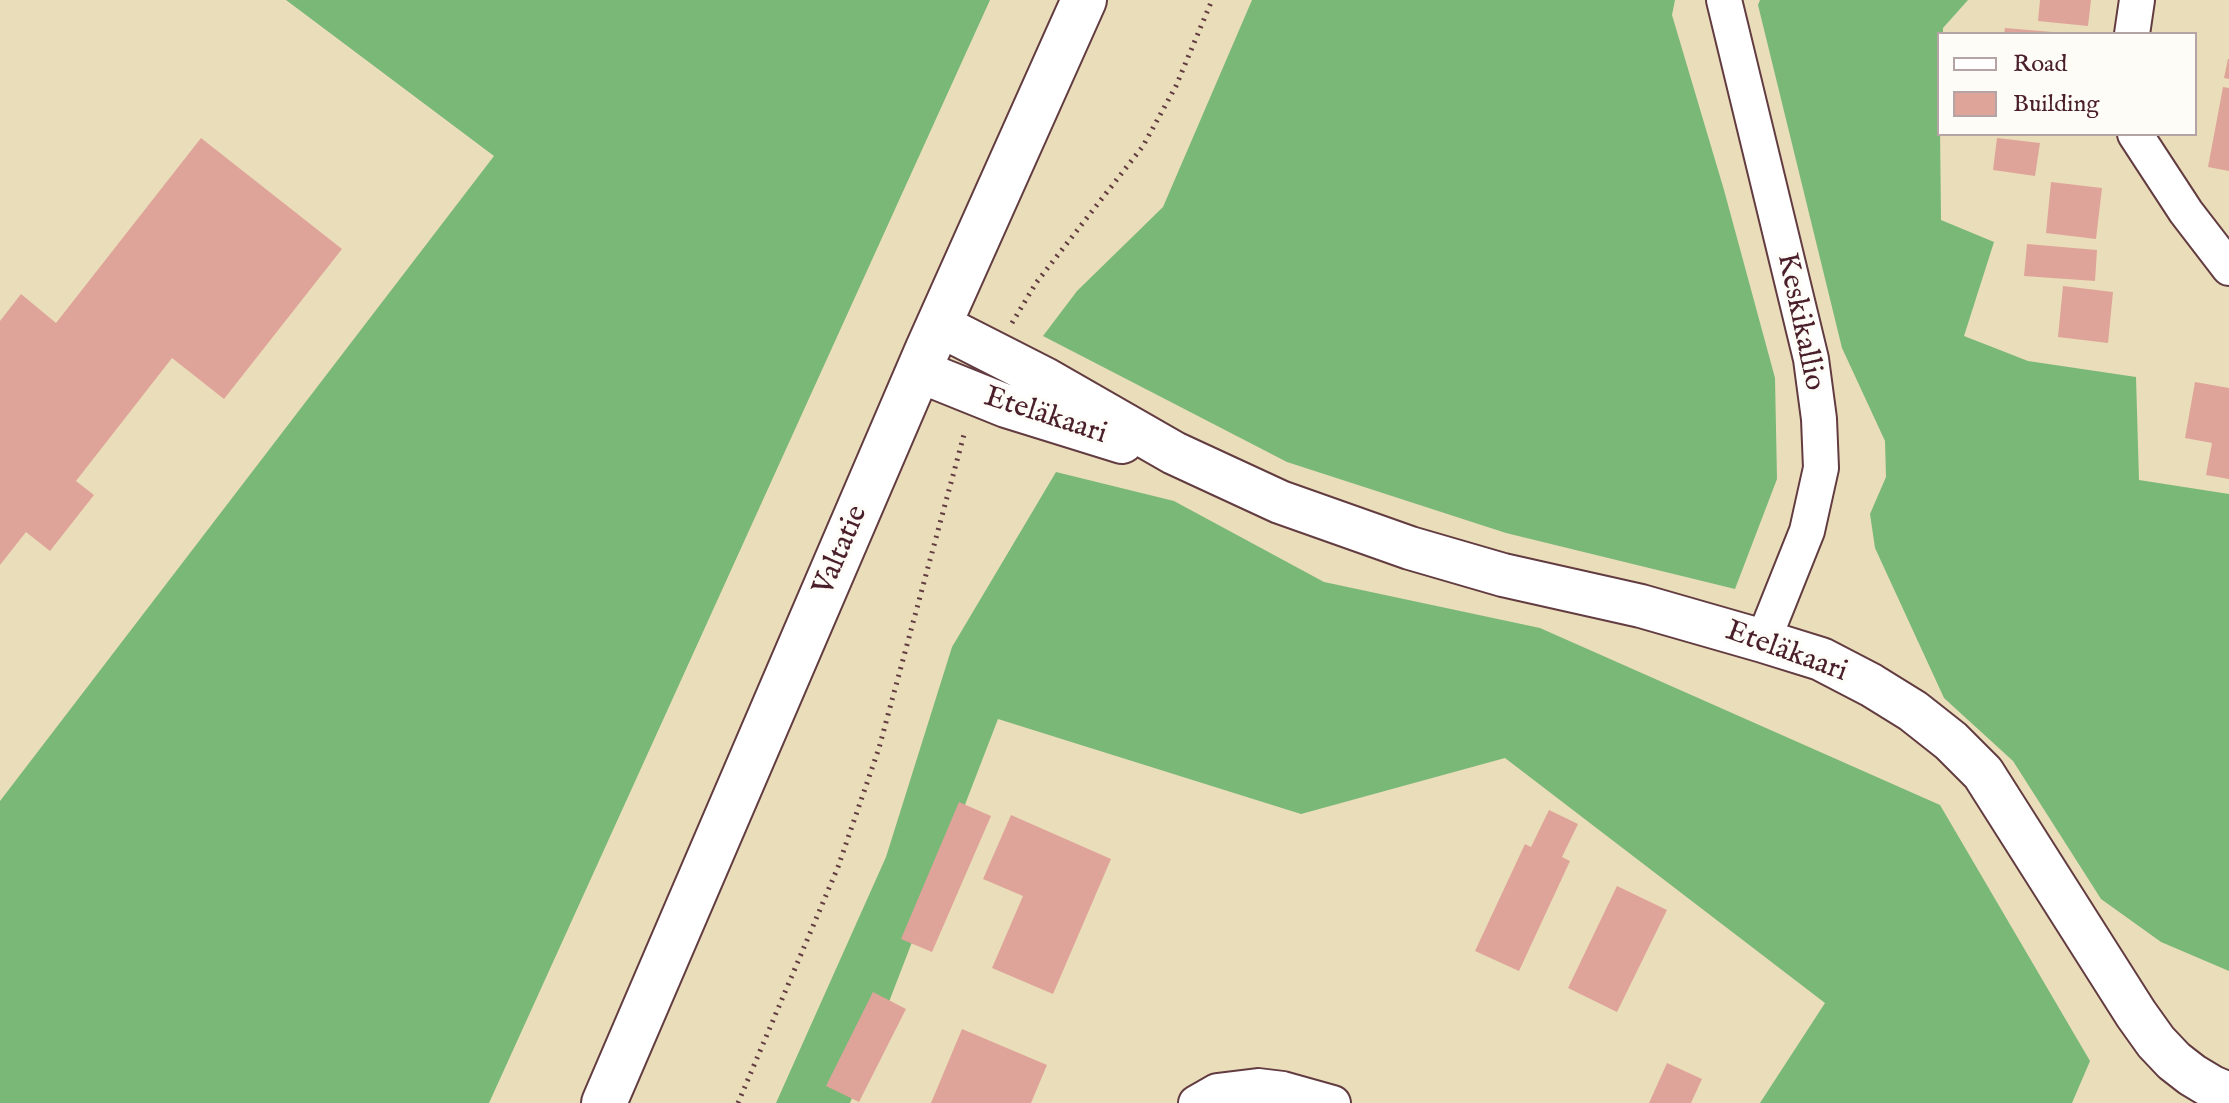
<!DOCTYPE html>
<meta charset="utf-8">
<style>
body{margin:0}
#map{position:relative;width:2229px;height:1103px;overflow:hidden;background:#eaddba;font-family:"IM FELL English",serif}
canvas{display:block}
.legend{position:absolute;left:1937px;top:32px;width:260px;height:104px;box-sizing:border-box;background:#fdfcf7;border:2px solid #b5a4a5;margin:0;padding:10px 14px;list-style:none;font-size:24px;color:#4a1f2b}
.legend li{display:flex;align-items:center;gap:16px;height:40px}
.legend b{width:40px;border:2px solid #b5a4a5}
</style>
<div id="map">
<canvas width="2229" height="1103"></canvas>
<ul class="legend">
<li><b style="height:10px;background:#fff"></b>Road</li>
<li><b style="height:22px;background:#dfa499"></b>Building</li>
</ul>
</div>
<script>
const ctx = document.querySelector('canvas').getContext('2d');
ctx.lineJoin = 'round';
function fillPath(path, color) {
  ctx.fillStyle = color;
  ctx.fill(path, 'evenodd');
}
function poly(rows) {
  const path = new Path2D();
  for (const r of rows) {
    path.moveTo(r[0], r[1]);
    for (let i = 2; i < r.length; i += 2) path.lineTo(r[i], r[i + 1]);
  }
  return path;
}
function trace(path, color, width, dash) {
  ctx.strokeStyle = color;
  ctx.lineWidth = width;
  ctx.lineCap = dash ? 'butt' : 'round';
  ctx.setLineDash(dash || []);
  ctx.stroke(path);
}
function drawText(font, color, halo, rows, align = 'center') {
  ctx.font = font + ' "IM FELL English",serif';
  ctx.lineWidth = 6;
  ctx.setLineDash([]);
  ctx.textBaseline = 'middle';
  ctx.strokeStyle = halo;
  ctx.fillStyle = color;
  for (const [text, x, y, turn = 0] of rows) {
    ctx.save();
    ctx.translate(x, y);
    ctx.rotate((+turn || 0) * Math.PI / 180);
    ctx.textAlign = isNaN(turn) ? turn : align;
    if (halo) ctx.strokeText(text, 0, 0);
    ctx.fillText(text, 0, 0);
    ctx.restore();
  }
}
fillPath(poly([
 [286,0,990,0,489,1103,0,1103,0,801,494,156],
 [1252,0,1675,0,1672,15,1724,190,1775,378,1777,479,1735,589,1506,533,1287,462,1043,336,1077,291,1163,207],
 [1760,0,1968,0,1943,28,1943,34,1939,34,1941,220,1994,242,1964,336,2028,361,2136,377,2139,480,2229,494,2229,971,2161,942,2101,899,2013,761,1944,698,1875,548,1870,514,1886,477,1885,441,1842,348,1758,5],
 [1056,472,1174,501,1324,582,1540,628,1940,805,2090,1061,2072,1103,1760,1103,1825,1003,1505,758,1301,814,998,719,850,1103,776,1103,886,857,952,647]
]), '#7ab878');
fillPath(poly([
 [2040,0,2091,0,2088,26,2038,21],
 [2005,28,2052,32,2052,34,2004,34],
 [2228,59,2229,59,2229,79,2224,78],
 [2223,87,2229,88,2229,171,2208,167],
 [201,138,342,249,224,399,172,358,76,481,94,495,50,551,26,532,0,565,0,321,21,294,56,323],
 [1997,138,2040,143,2035,176,1993,170],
 [2051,182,2102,188,2096,239,2046,233],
 [2027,244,2097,250,2095,281,2024,276],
 [2063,286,2113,292,2108,343,2058,337],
 [2195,382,2229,388,2229,479,2206,475,2212,443,2185,438],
 [959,802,991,816,932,952,901,939],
 [1549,810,1578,824,1562,857,1570,861,1519,971,1475,951,1525,844,1531,847],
 [1011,815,1111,859,1053,994,992,968,1023,896,983,879],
 [1617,886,1667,910,1617,1012,1568,988],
 [873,992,906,1009,859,1102,826,1086],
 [962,1029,1047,1065,1031,1103,931,1103],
 [1667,1063,1702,1079,1691,1103,1649,1103]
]), '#dfa499');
const minor = poly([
 [1724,0,1811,359,1819,419,1821,468,1807,531,1763,641],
 [2132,34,2137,0],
 [2135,134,2186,212,2229,268],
 [1196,1103,1217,1091,1258,1086,1283,1089,1333,1103]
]);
const tertiary = poly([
 [939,325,1045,379,1174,453,1280,502,1410,548,1503,575,1641,606,1763,641,1821,659,1871,685,1913,711,1951,741,1983,773,2136,1014,2156,1042,2174,1061,2192,1075,2212,1087,2229,1094],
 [919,371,1006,406,1122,442]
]);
const trunk = poly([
 [604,1103,927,351,1084,0]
]);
trace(minor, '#623c40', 38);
trace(tertiary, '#623c40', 46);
trace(trunk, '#623c40', 48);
trace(poly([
 [1012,323,1036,283,1143,146,1176,86,1212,0],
 [738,1103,838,867,879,748,965,431]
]), '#623c40', 5, [2, 6]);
trace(minor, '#fff', 34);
trace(tertiary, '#fff', 42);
trace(trunk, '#fff', 44);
drawText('30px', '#4a1f2b', '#fdfcf7', [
 ["Keskikallio",1799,322,78],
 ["Eteläkaari",1045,417,18],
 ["Valtatie",842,551,-67],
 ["Eteläkaari",1786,653,20]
]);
</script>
